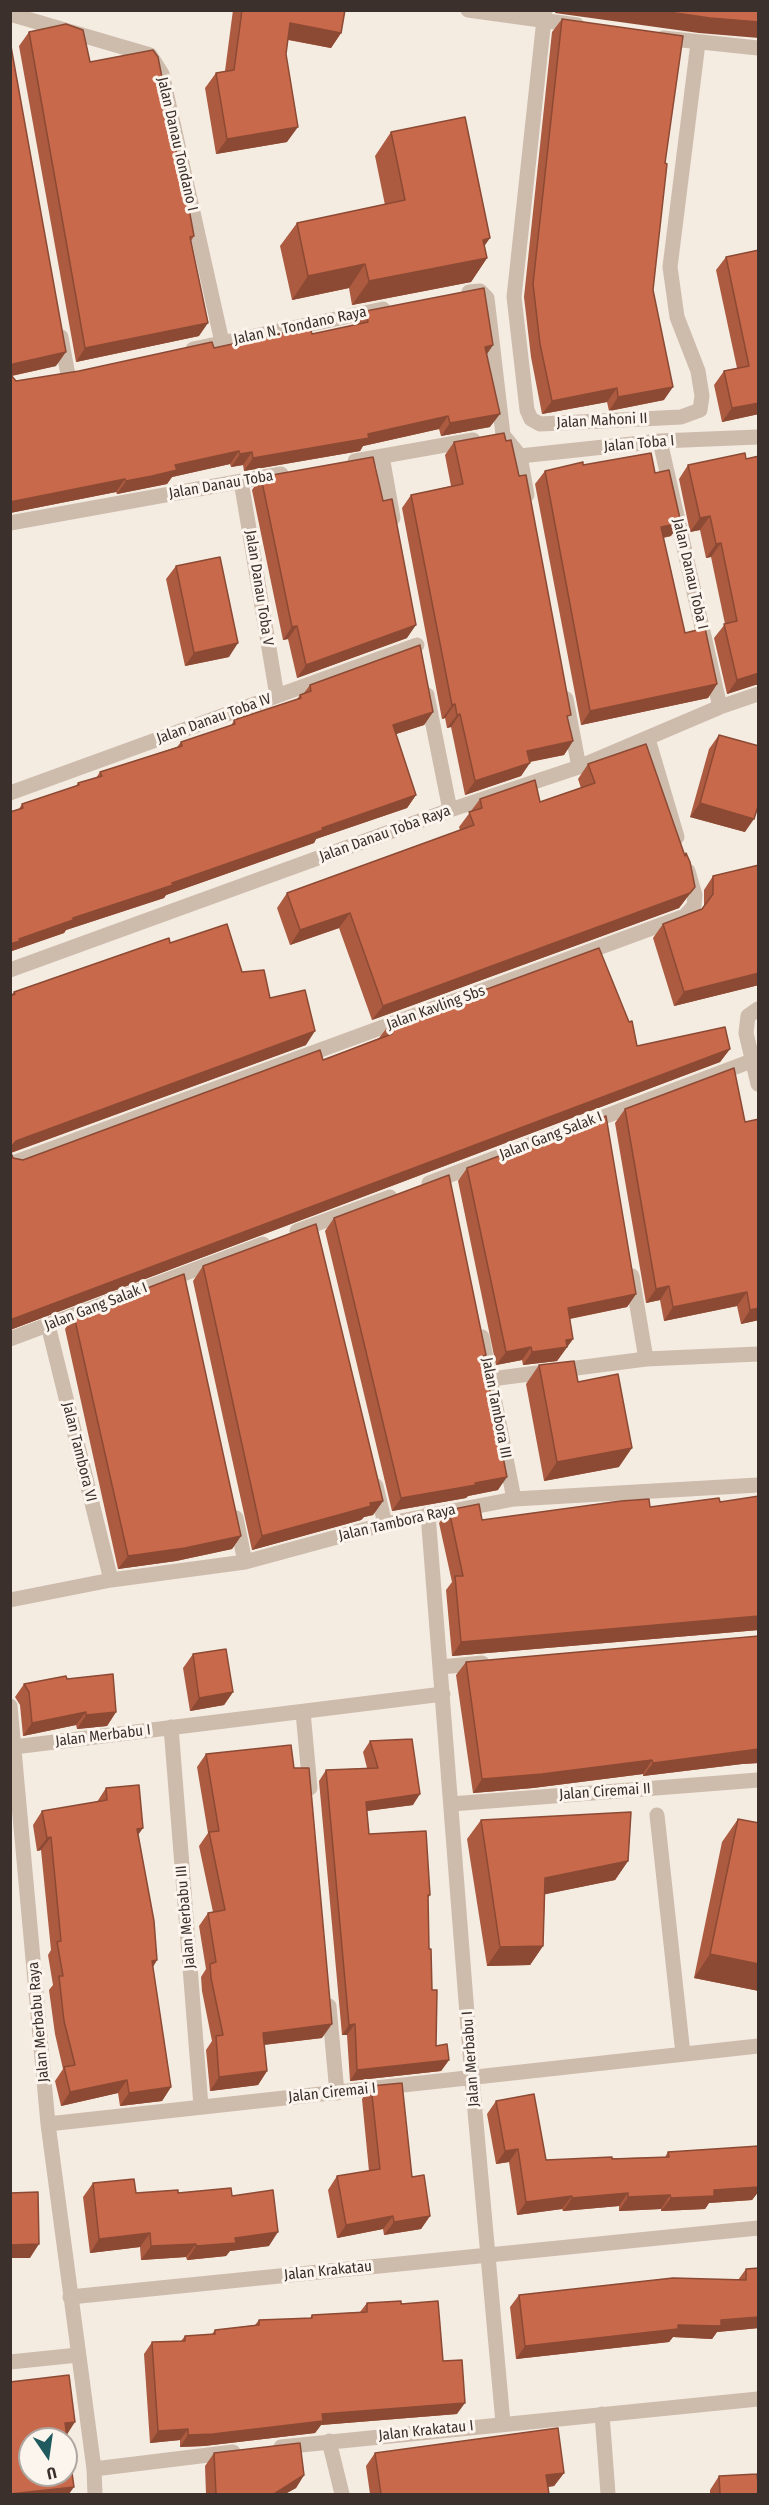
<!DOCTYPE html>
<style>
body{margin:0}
#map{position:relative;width:769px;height:2505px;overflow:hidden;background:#f4ebe1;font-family:"Fira Sans Condensed",sans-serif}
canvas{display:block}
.frame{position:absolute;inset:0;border:12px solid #3b302b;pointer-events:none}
.north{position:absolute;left:18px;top:2427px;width:60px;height:60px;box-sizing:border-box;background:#fbf5ee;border:2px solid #aea6a0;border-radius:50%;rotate:167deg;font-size:16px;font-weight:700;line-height:24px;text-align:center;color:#3b302b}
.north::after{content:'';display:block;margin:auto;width:21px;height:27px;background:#1f5a5e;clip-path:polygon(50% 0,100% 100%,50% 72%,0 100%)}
</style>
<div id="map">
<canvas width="769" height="2505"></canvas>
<div class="frame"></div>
<div class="north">U</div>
</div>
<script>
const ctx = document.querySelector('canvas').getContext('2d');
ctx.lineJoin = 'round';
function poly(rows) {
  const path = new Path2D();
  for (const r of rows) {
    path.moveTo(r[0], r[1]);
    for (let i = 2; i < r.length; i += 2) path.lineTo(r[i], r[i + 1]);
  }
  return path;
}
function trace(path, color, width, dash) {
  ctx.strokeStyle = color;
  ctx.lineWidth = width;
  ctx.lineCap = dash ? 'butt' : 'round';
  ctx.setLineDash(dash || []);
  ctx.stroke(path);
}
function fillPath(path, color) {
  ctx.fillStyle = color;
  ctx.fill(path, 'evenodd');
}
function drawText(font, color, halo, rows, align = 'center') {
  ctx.font = font + ' "Fira Sans Condensed",sans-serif';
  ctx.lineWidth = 6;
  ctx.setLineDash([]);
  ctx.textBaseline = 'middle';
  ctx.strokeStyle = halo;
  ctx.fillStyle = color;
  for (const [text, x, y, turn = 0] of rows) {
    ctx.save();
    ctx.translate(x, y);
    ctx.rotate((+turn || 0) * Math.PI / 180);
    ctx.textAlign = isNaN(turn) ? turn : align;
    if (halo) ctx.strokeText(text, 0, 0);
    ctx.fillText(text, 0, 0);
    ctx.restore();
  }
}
trace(poly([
 [468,10,577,25],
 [545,10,514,297,527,410,531,419,540,424,681,417,700,410,702,396,698,371,677,317,670,267,698,43],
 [10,14,150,55,162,74,222,342],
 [663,38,758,48],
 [469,292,480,291,487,298,503,435],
 [61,337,68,375],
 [193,349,383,309],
 [503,435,520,456,527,495],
 [660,441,720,707],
 [382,456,393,518],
 [520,456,660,441,758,437],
 [355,461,473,440],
 [241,481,277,696],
 [10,523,281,474],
 [427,695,450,810],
 [566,699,579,767],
 [648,739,677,837],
 [10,793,417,645],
 [10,970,450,810,579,767,720,707,758,694],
 [758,1009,748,1016,746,1033,758,1084],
 [10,1164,685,916,694,906,695,895,688,871],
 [429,1183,754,1060],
 [297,1231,390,1197],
 [632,1276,646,1359],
 [48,1325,111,1580],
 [482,1337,514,1499],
 [10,1339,263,1244],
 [491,1379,646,1359,758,1354],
 [376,1486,385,1524],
 [428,1514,472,2078,503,2423],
 [236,1518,245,1562],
 [10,1600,111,1580,245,1562,385,1524,514,1499,758,1485],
 [441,1667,482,1663],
 [10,1706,48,2124,94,2469,95,2494],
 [303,1712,310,1788],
 [171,1727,201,2106],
 [14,1747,443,1694],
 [451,1804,758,1780],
 [657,1815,683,2054],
 [329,2006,337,2093],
 [48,2124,758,2046],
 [70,2297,758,2228],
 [10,2362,78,2355],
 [602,2414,608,2494],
 [329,2441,342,2494],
 [281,2447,758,2399],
 [94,2469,233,2452]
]), '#cdbbac', 15);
fillPath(poly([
 [233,10,345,10,341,33,331,48,288,40,286,54,287,142,216,154,205,88,216,73,225,71],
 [562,19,665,163,653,290,664,400,609,411,607,402,542,414,531,357,524,297,552,32],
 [29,32,90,62,165,105,194,236,191,241,199,336,76,362,19,46],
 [10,41,56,366,12,376,16,381,79,371,214,348,312,334,356,325,366,311,493,345,487,354,490,427,441,436,439,429,363,446,360,451,244,471,243,465,231,467,230,464,172,477,167,484,117,494,116,492,10,513],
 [391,132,487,258,471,282,352,305,349,288,292,300,280,246,297,223,385,205,375,156],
 [759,250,759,414,722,422,714,385,724,371,737,368,716,270,726,257],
 [454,442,568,720,573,741,564,755,530,762,521,776,465,795,451,727,447,728,445,718,442,719,402,508,411,495,451,486,445,455],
 [746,459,755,685,727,694,714,638,725,624,711,557,706,558,700,530,690,532,679,479,688,465],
 [583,465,655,473,671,536,663,538,685,633,717,684,708,698,581,725,535,484,545,471],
 [261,477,407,638,297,678,288,639,283,640,252,490],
 [176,566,229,657,185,666,166,579],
 [310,685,433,712,424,725,396,734,416,795,407,808,316,839,314,843,166,895,164,898,66,930,64,933,12,951,19,809,22,804,76,786,78,783,96,778,100,772,177,747,181,742,231,726,234,720,297,699,300,695,304,693],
 [719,735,745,832,690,817,709,749],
 [588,764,685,855,686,853,695,887,679,908,372,1020,339,928,290,945,277,908,287,893,460,830,459,827,480,799,540,802,581,788,578,779],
 [759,865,759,985,674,1006,653,938,663,924,702,909,704,907,704,890,713,876],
 [170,943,242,972,270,998,306,1045,11,1153,13,1158,23,1160,323,1060,379,1038,389,1025,637,1046,730,1049,720,1062,10,1330,10,996,14,992],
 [625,1109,745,1122,759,1119,759,1320,741,1324,737,1306,664,1321,660,1300,646,1303,615,1123],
 [467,1168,636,1294,627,1307,570,1319,573,1339,557,1361,523,1365,522,1360,496,1365,458,1181],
 [334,1218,484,1359,498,1490,468,1496,466,1498,392,1511,325,1231],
 [203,1266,383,1501,373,1515,364,1517,361,1520,252,1550,193,1281],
 [74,1316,241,1536,232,1549,176,1561,118,1569,65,1329],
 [539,1365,578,1382,619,1467,544,1481,526,1384],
 [759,1496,759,1630,452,1656,446,1590,452,1582,439,1523,449,1510,482,1520,720,1502],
 [759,1636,759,1763,742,1764,643,1776,643,1774,533,1788,473,1793,456,1675,466,1662],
 [193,1654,233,1692,224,1705,190,1711,183,1668],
 [67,1679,116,1712,107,1726,77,1729,76,1725,23,1736,20,1705,15,1697,24,1684],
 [370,1741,413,1805,367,1811,369,1834,430,1895,428,1898,429,1949,436,2046,449,2060,441,2071,350,2081,347,2035,342,2035,319,1781,326,1770,367,1768,363,1752],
 [206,1754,322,2038,264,2045,267,2071,258,2085,210,2091,206,2050,212,2041,202,1991,201,1977,206,1969,199,1926,208,1913,213,1912,199,1846,208,1833,197,1767],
 [106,1788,143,1828,138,1835,157,1960,153,1967,171,2087,162,2101,120,2106,118,2093,61,2106,55,2081,63,2069,55,2034,49,1990,53,1985,48,1955,51,1950,41,1850,37,1851,33,1825,42,1811,97,1802],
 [738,1819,759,1823,759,1991,694,1978,722,1842],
 [481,1820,628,1861,615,1880,545,1894,543,1946,530,1965,487,1966,467,1839],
 [371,2086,430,2216,421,2229,384,2235,383,2229,337,2238,328,2190,337,2176,369,2171,362,2099],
 [496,2101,546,2160,665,2157,668,2152,759,2146,759,2191,752,2200,709,2203,705,2209,661,2211,661,2209,619,2211,619,2206,563,2211,562,2209,517,2215,509,2162,496,2164,487,2114],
 [93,2183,136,2193,178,2193,232,2196,269,2246,230,2251,226,2256,187,2260,186,2257,141,2260,140,2247,90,2253,83,2197],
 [759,2268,759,2328,717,2332,712,2339,673,2337,669,2342,516,2359,510,2307,519,2295,738,2280,746,2269],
 [367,2303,401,2304,443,2361,457,2414,321,2425,315,2433,204,2446,180,2447,180,2440,150,2443,144,2354,152,2342,181,2341,185,2336,212,2334,215,2330,255,2325,259,2320,310,2318,312,2315,360,2312],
 [214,2453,304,2475,296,2488,285,2494,206,2494,205,2466],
 [375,2453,564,2473,554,2486,548,2487,549,2494,370,2494,366,2466],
 [719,2476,759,2494,710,2494,710,2490]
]), '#ac5a40');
fillPath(poly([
 [556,10,655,10,759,22,759,38,699,33,555,13],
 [290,23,341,33,331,48,280,38],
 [298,127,287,142,216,154,227,139],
 [490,238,474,261,487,258,471,282,352,305,369,281,483,240],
 [365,264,349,288,292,300,308,276],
 [208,323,199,336,76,362,85,348],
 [493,345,484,358,485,347],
 [66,352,56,366,10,376,10,368,13,364],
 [673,387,664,400,609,411,618,397],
 [617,388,607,402,542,414,552,401],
 [759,403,759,414,722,422,732,408],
 [500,414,490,427,441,436,450,423],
 [448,416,439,429,363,446,360,451,244,471,253,458],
 [239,451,230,464,172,477,167,484,117,494,126,481,175,465],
 [252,452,243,465,231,467,240,454],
 [125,479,116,492,10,513,10,502],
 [710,516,700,530,690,532,700,518],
 [681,523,671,536,651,540,661,527],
 [721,543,711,557,706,558,716,544],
 [416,625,407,638,297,678,306,665],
 [297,626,288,639,283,640,292,627],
 [238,643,229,657,185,666,194,653],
 [759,673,759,685,755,685,727,694,737,680],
 [717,684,708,698,581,725,590,711],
 [455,704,445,718,442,719,452,705],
 [433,712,424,725,384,738,393,725],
 [460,714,451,727,447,728,457,715],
 [573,741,564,755,518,764,527,751],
 [530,763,521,776,465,795,475,781],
 [416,795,407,808,316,839,314,843,166,895,164,898,66,930,64,933,12,951,10,954,10,944,19,939,73,918,172,883,322,828],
 [700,803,754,819,745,832,690,817],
 [695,887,679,908,372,1020,383,1006],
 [350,913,339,928,290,945,300,930],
 [759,973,759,985,674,1006,684,992],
 [315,1031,306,1045,10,1153,10,1148,16,1141],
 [730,1049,720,1062,10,1330,10,1320],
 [669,1286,660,1300,646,1303,656,1289],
 [747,1292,737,1306,664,1321,673,1307],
 [636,1294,627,1307,558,1321,568,1308],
 [759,1308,759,1320,741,1324,750,1310],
 [573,1339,557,1361,523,1365,532,1352,566,1340],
 [531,1347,522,1360,496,1365,506,1352],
 [632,1448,619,1467,544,1481,557,1462],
 [507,1477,498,1490,468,1496,466,1498,392,1511,401,1498],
 [383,1501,373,1515,364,1517,361,1520,252,1550,262,1536,370,1503],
 [241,1536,232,1549,176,1561,118,1569,128,1556],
 [759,1616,759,1630,452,1656,461,1642],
 [233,1692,224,1705,190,1711,199,1698],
 [86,1712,76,1725,23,1736,32,1723],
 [116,1712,107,1726,77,1729,86,1715],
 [759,1749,759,1763,742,1764,643,1776,653,1763],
 [652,1760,643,1774,533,1788,473,1793,482,1779],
 [420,1794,413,1805,358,1812,366,1802],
 [143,1828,133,1841,137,1829],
 [51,1837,41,1850,37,1851,47,1838],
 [628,1861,615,1880,532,1897,545,1878],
 [543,1946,530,1965,487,1966,500,1947],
 [710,1954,759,1964,759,1991,694,1978],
 [157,1960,148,1974,152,1961],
 [332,2024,322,2038,253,2046,263,2033],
 [355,2024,347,2035,342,2035,349,2025],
 [449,2060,441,2071,350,2081,357,2070],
 [267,2071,258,2085,210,2091,219,2077],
 [127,2080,118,2093,61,2106,70,2092],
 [171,2087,162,2101,120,2106,129,2093],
 [518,2149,509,2162,496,2164,505,2151],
 [759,2187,759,2191,752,2200,709,2203,705,2209,661,2211,671,2198,714,2190],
 [628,2193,619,2206,563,2211,572,2198],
 [670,2195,661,2209,619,2211,628,2197],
 [572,2196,562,2209,517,2215,526,2202],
 [393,2216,383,2229,337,2238,346,2225],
 [430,2216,421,2229,384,2235,394,2222],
 [278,2232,269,2246,230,2251,226,2256,187,2260,196,2246,235,2238],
 [150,2233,140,2247,90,2253,99,2239],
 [39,2244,30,2258,10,2258,10,2245],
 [196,2244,186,2257,141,2260,151,2246],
 [759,2317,759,2328,717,2332,712,2339,673,2337,669,2342,516,2359,525,2346,678,2325],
 [465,2403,457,2414,321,2425,315,2433,204,2446,180,2447,188,2435,322,2414],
 [75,2422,66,2436,65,2423],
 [188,2429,180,2440,150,2443,158,2431],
 [564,2473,554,2486,537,2488,546,2475],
 [304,2475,296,2488,285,2494,274,2494],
 [74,2487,69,2494,10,2494]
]), '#8c4a34');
const building = poly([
 [242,10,345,10,341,33,290,23,286,54,298,127,227,139,216,73,234,70,242,10],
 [655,10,759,10,759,22,710,18,655,10],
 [562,19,683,36,665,163,667,164,653,290,673,387,618,397,617,388,552,401,540,344,533,284,562,19],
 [66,24,83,30,90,62,153,50,158,57,167,103,165,103,187,198,194,236,190,237,208,323,85,348,29,32,66,24],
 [10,41,66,352,13,364,10,371,10,41],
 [465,117,490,238,483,240,487,258,369,281,365,264,308,276,297,223,405,200,391,132,465,117],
 [759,250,759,403,732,408,724,371,749,366,726,257,759,250],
 [484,288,493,345,485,347,500,414,450,423,448,416,368,434,369,438,253,458,252,452,240,454,239,451,175,465,177,470,152,476,126,481,125,479,10,502,10,374,16,381,79,371,212,342,214,348,310,327,312,334,368,322,366,311,484,288],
 [504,433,506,441,511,440,519,476,526,475,571,715,567,716,573,741,527,751,530,763,475,781,460,714,457,715,455,704,452,705,411,495,463,484,454,442,504,433],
 [651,453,655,473,669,470,681,523,661,527,685,633,705,628,717,684,590,711,545,471,583,462,583,465,651,453],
 [745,453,746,459,759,456,759,673,737,680,724,624,737,621,721,543,716,544,710,516,700,518,688,465,745,453],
 [373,457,383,501,392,499,416,625,306,665,297,626,292,627,261,477,373,457],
 [220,557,238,643,194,653,176,566,220,557],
 [420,645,433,712,393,725,416,795,322,828,323,830,172,883,173,885,73,918,73,920,19,939,20,941,10,944,10,812,23,808,22,804,79,785,78,783,102,776,100,772,182,746,181,742,235,724,234,720,301,698,300,695,311,691,310,685,420,645],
 [719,735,759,746,759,803,754,819,700,803,719,735],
 [646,744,685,856,686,853,690,862,695,887,690,893,383,1006,350,913,300,930,287,893,474,825,469,812,482,808,480,799,535,780,540,802,595,783,588,764,646,744],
 [759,865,759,973,684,992,663,924,702,909,713,894,713,876,759,865],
 [227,924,242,972,264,970,270,998,305,990,315,1031,16,1141,10,1148,10,996,15,994,14,992,169,938,170,943,227,924],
 [599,948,629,1022,632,1021,637,1046,725,1027,730,1049,10,1320,10,1150,13,1158,23,1160,320,1050,323,1060,392,1034,389,1025,599,948],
 [734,1068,745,1122,759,1119,759,1308,750,1310,747,1292,673,1307,669,1286,656,1289,625,1109,734,1068],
 [606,1116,636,1294,568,1308,573,1339,566,1340,567,1347,532,1352,531,1347,506,1352,467,1168,606,1116],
 [449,1175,486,1355,483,1356,507,1477,475,1483,476,1485,401,1498,334,1218,449,1175],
 [316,1224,383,1501,370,1503,371,1506,262,1536,203,1266,316,1224],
 [184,1274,241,1536,185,1548,128,1556,74,1316,184,1274],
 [574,1361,578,1382,618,1374,632,1448,557,1462,539,1365,574,1361],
 [759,1496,759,1616,461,1642,455,1576,463,1576,449,1510,479,1504,482,1520,621,1501,649,1499,650,1507,719,1498,720,1502,759,1496],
 [759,1636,759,1749,653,1763,652,1760,542,1774,482,1779,466,1662,759,1636],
 [226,1649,233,1692,199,1698,193,1654,226,1649],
 [113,1674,116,1712,86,1715,86,1712,32,1723,29,1692,24,1684,66,1676,67,1679,113,1674],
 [412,1739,420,1794,366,1802,369,1834,426,1831,430,1895,428,1895,429,1949,431,1949,432,1990,437,1990,436,2046,447,2044,449,2060,357,2070,355,2024,349,2025,326,1770,378,1768,370,1741,412,1739],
 [291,1745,294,1768,309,1768,332,2024,263,2033,267,2071,219,2077,216,2036,223,2035,211,1978,210,1964,216,1962,208,1913,225,1910,209,1832,219,1831,206,1754,291,1745],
 [139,1785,143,1828,137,1829,154,1921,157,1960,152,1961,171,2087,129,2093,127,2080,70,2092,64,2067,75,2065,64,2021,59,1976,63,1976,57,1942,61,1941,51,1837,47,1838,42,1811,107,1800,106,1788,139,1785],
 [631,1812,628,1861,545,1878,543,1946,500,1947,481,1820,631,1812],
 [738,1819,759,1823,759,1964,710,1954,738,1819],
 [402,2083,412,2177,424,2175,430,2216,394,2222,393,2216,346,2225,337,2176,380,2169,371,2086,402,2083],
 [534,2094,546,2160,612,2157,612,2159,669,2157,668,2152,759,2146,759,2187,714,2190,714,2196,671,2198,670,2195,628,2197,628,2193,572,2198,572,2196,526,2202,518,2149,505,2151,496,2101,534,2094],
 [134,2179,136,2193,178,2190,178,2193,231,2188,232,2196,273,2190,278,2232,235,2238,236,2243,196,2246,196,2244,151,2246,150,2233,99,2239,93,2183,134,2179],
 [38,2192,39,2244,10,2245,10,2193,38,2192],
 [759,2268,759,2317,721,2320,721,2326,678,2325,678,2329,525,2346,519,2295,673,2278,746,2280,746,2269,759,2268],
 [401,2301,401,2304,438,2301,443,2361,462,2360,465,2403,322,2414,323,2421,213,2434,188,2435,188,2429,158,2431,152,2342,185,2341,185,2336,215,2334,215,2330,259,2325,259,2320,312,2318,312,2315,367,2312,367,2303,401,2301],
 [69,2375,75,2422,65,2423,74,2487,10,2494,10,2382,69,2375],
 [30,2439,66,2439,66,2475,30,2475,30,2439],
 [558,2428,564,2473,546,2475,549,2494,381,2494,375,2453,558,2428],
 [300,2443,304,2475,274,2494,216,2494,214,2453,300,2443],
 [757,2474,759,2494,720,2494,719,2476,757,2474]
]);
fillPath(building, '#c8694b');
trace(building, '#8c4a34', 1.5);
drawText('15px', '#3b302b', '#fbf5ee', [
 ["Jalan Danau Tondano I",177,144,77],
 ["Jalan N. Tondano Raya",300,326,-12],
 ["Jalan Mahoni II",602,421,-3],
 ["Jalan Toba I",639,444,-5],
 ["Jalan Danau Toba",221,485,-10],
 ["Jalan Danau Toba I",690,574,77],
 ["Jalan Danau Toba V",259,588,81],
 ["Jalan Danau Toba IV",214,719,-20],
 ["Jalan Danau Toba Raya",385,834,-20],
 ["Jalan Kavling Sbs",436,1008,-20],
 ["Jalan Gang Salak I",551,1136,-21],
 ["Jalan Gang Salak I",96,1307,-21],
 ["Jalan Tambora III",496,1408,79],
 ["Jalan Tambora VI",79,1452,76],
 ["Jalan Tambora Raya",397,1523,-13],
 ["Jalan Merbabu I",103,1736,-7],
 ["Jalan Ciremai II",605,1792,-4],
 ["Jalan Merbabu III",186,1917,-95],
 ["Jalan Merbabu Raya",39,2022,-95],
 ["Jalan Merbabu I",471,2059,-94],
 ["Jalan Ciremai I",332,2093,-6],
 ["Jalan Krakatau",328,2271,-6],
 ["Jalan Krakatau I",426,2431,-6]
]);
</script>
